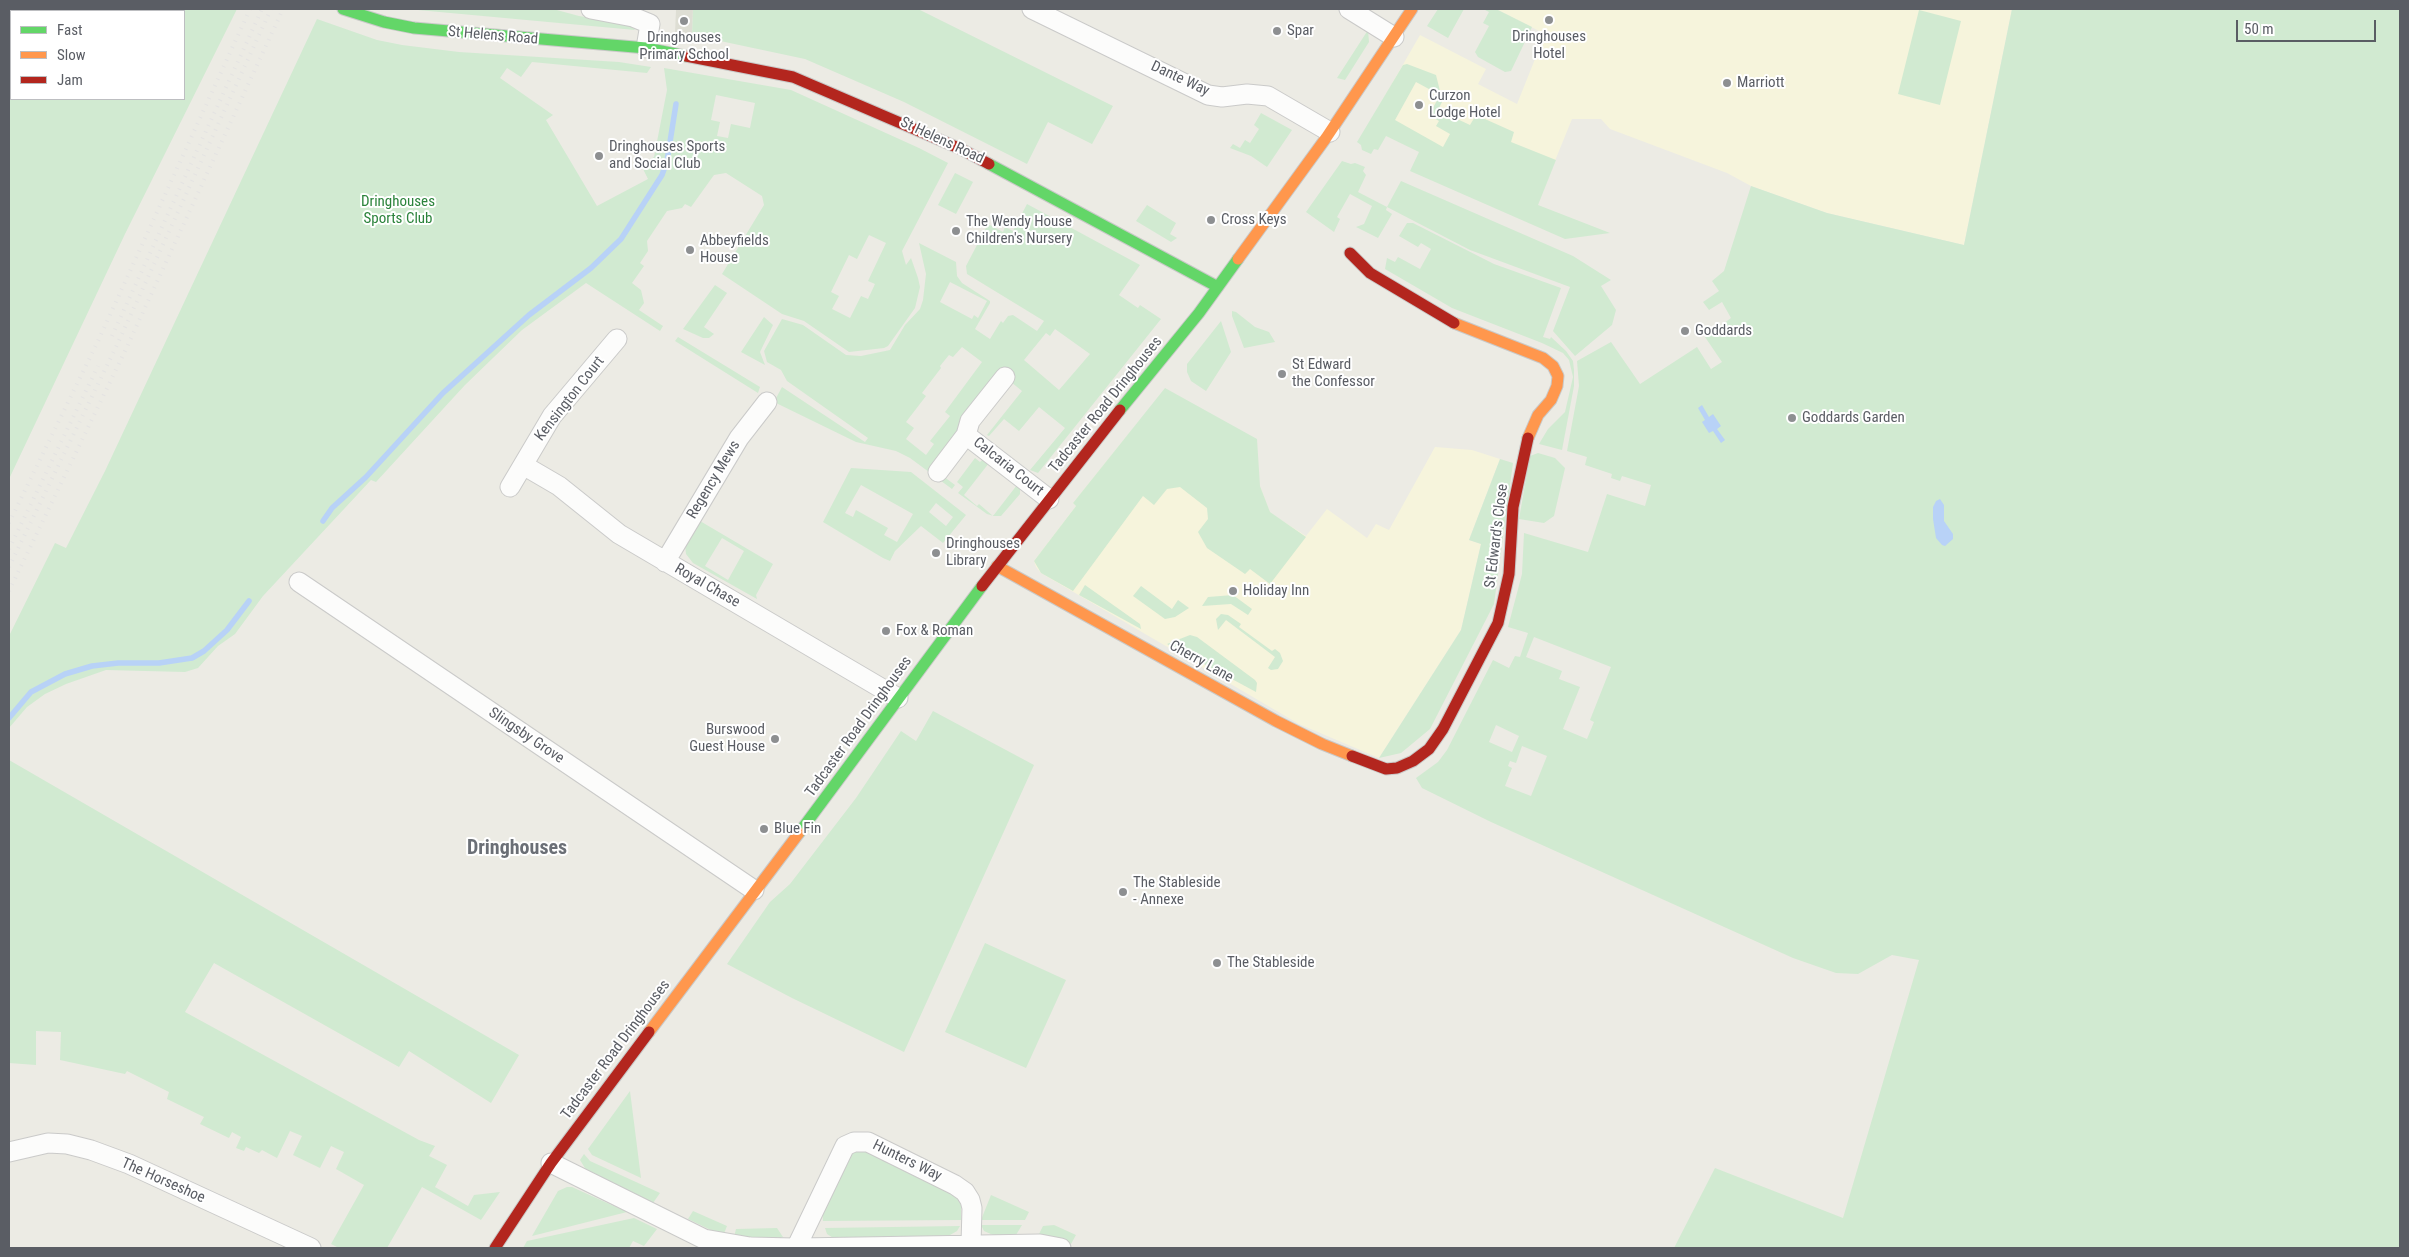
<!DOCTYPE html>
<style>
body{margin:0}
#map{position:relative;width:2409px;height:1257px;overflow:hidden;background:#ecebe4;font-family:"Roboto Condensed",sans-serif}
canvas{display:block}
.frame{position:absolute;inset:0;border:10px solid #5a5d64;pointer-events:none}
.legend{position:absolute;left:10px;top:10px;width:175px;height:90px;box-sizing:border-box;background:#fff;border:1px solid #bdbec1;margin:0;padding:6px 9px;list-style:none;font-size:15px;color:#5a5d64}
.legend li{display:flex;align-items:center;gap:10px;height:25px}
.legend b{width:25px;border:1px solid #bdbec1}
.scale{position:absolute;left:2236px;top:20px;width:140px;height:22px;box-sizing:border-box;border:2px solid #5a5d64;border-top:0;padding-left:6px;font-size:15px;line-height:18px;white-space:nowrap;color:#5a5d64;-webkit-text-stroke:4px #fff;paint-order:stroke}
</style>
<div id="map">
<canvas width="2409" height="1257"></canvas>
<div class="frame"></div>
<ul class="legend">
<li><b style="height:6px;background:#63d668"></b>Fast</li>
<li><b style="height:6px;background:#ff974d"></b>Slow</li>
<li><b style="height:6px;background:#b3261e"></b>Jam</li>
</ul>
<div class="scale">50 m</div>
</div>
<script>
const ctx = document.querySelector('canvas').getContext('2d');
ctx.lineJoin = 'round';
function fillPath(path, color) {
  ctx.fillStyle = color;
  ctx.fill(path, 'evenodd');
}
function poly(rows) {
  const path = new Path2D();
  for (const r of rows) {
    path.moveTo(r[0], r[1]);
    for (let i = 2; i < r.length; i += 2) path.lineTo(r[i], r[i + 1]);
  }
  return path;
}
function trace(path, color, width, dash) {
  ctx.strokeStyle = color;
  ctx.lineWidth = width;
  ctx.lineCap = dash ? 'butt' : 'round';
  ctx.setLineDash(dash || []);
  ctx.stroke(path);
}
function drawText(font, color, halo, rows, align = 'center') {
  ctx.font = font + ' "Roboto Condensed",sans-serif';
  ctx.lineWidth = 4;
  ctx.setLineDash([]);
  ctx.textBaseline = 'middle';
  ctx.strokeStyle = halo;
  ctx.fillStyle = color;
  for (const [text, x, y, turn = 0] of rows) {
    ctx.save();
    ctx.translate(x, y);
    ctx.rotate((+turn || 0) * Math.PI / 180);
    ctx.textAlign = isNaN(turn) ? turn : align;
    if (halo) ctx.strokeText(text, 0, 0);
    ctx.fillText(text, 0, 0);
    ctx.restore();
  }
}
fillPath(poly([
 [1496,9,2012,9,1964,245,1827,213,1751,186,1727,173,1610,129,1601,119,1572,119,1537,205,1367,127,1420,35,1486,69,1478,84,1517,104,1545,34],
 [1139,421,1260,486,1270,513,1306,536,1327,509,1367,538,1376,524,1389,530,1435,447,1472,450,1500,459,1469,540,1481,544,1461,630,1379,758,1299,724,1041,573,1036,567,1034,561,1076,506,1073,503]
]), '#f6f4dc');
fillPath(poly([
 [668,9,693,9,692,35,675,33,676,10]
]), '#deded4');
fillPath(poly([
 [9,9,237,9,125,234,9,479,9,69,11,71,11,99,184,99,184,11,11,11,11,41,9,39],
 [407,9,553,9,579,16,630,24,635,30],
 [693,9,918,9,1113,106,1092,144,1048,122,1027,164,904,102,805,59,692,35],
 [1438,9,1464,9,1448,38,1427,26],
 [1483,9,1496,9,1532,27,1511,71,1505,72,1478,57,1475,52,1489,26,1483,23,1489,12],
 [2012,9,2400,9,2400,1248,1674,1248,1715,1168,1843,1218,1919,960,1892,955,1858,974,1836,973,1793,958,1491,822,1422,788,1416,778,1438,762,1447,750,1493,660,1509,668,1515,656,1520,657,1528,633,1508,627,1522,574,1524,533,1588,552,1607,494,1645,506,1651,485,1622,476,1620,481,1611,478,1612,474,1585,465,1587,457,1567,451,1579,386,1577,361,1611,342,1640,384,1697,347,1711,369,1722,362,1705,337,1731,318,1722,302,1709,310,1703,302,1719,291,1712,281,1724,271,1751,186,1827,213,1964,245],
 [1534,637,1611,667,1590,720,1594,722,1587,739,1563,729,1580,687,1559,679,1562,671,1526,657],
 [1496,725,1519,736,1512,752,1489,742],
 [1522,746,1547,756,1531,796,1505,786,1512,768,1508,766,1510,761,1516,763],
 [1919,10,1961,21,1940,105,1898,94],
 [317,19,377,40,402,45,459,52,619,62,651,67,647,73,532,62,521,77,507,68,500,78,553,115,546,120,597,206,648,179,641,165,654,157,667,90,664,68,791,90,919,148,948,163,902,251,906,265,911,258,918,278,920,287,915,308,888,346,884,348,849,352,804,321,782,314,722,274,764,205,762,196,726,173,714,175,691,207,685,204,682,208,667,211,647,241,648,251,640,263,644,266,632,283,641,290,644,303,639,310,663,326,660,331,586,283,522,330,465,385,376,482,371,480,263,596,235,634,218,646,198,668,185,672,106,670,66,684,45,694,27,707,9,728,9,636,55,543,66,548,105,471],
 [716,95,755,103,750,128,731,124,728,138,717,136,720,122,711,120],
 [869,235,886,243,868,281,875,284,868,299,861,296,850,318,832,309,839,296,831,292,849,255,857,259],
 [1368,30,1369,42,1345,80,1337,78],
 [1407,64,1436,75,1440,91,1446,94,1438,110,1470,125,1476,115,1514,132,1511,142,1556,160,1538,205,1610,233,1565,239,1410,171,1419,152,1386,136,1378,150,1374,149,1371,154,1362,150,1361,145,1357,142,1403,65],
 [1416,82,1440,95,1429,115,1439,121,1436,126,1450,134,1443,147,1395,120],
 [1261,113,1292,130,1267,167,1251,156,1230,148,1233,144,1240,148,1245,140,1250,143,1259,129,1254,125],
 [1342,161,1351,164,1355,163,1365,167,1363,171,1366,175,1358,192,1387,207,1401,181,1573,256,1611,280,1601,286,1616,310,1612,325,1575,356,1553,331,1570,287,1470,250,1387,207,1386,210,1392,214,1378,238,1356,227,1364,224,1372,206,1350,194,1337,217,1340,219,1334,232,1306,212],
 [955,173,973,182,956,214,938,205],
 [1027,204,1140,265,1119,295,1138,308,1140,305,1161,319,1038,473,1030,470,1065,428,1039,407,1019,431,1004,419,989,436,987,435,1022,391,1005,377,931,467,955,485,952,489,910,458,896,451,856,442,774,402,782,387,865,442,868,438,787,381,781,370,767,362,764,351,782,319,803,325,846,355,861,356,890,350,905,325,920,309,923,300,926,274,919,243,956,262,957,276,962,283,990,301,990,303,975,329,990,339,1001,321,1003,323,1008,316,1013,315,1037,331,1044,321,967,274,966,266,988,224,1003,232,1005,227,1013,231],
 [950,282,987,301,978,318,974,315,972,319,940,302],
 [1055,329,1090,354,1059,390,1024,360,1046,333,1050,336],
 [962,347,982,362,945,412,950,416,930,441,934,444,926,455,906,439,914,428,906,422,926,396,922,393,941,368,940,366,949,355,953,357],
 [1147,205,1176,223,1170,234,1177,238,1171,242,1136,221],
 [1407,223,1413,223,1494,264,1561,288,1543,337,1550,339,1551,337,1566,351,1573,361,1574,370,1574,386,1562,450,1539,444,1548,429,1565,412,1573,377,1569,360,1563,353,1542,343,1452,308,1385,269,1387,258,1395,262,1398,257,1420,269,1431,249,1421,243,1418,247,1399,236],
 [715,285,727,293,704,327,714,334,709,338,703,338,683,329],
 [1232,311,1236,312,1255,327,1269,332,1275,342,1244,348,1232,316],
 [764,317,773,325,760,352,765,365,741,352],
 [1221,321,1231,352,1206,391,1191,381,1187,372,1187,364],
 [678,337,760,387,758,393,675,341],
 [1165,388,1257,439,1260,486,1270,512,1306,537,1270,584,1250,569,1245,574,1207,548,1198,532,1208,519,1207,508,1180,487,1167,489,1154,505,1143,496,1073,591,1041,573,1034,561,1076,506,1073,503],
 [1538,453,1555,458,1565,468,1554,516,1544,523,1519,519,1530,456],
 [975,458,980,462,983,459,989,463,964,495,977,506,979,504,993,516,1017,485,1020,489,1020,494,1001,516,994,516,987,514,958,493,963,487,957,482],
 [1500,459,1513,463,1494,604,1430,729,1401,753,1379,758,1461,630,1481,544,1469,540],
 [851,468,911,472,966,515,943,543,921,526,895,551,890,561,883,558,823,522],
 [861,485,913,514,897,542,884,535,888,528,856,510,853,517,845,513],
 [936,503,953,517,946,526,929,512],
 [700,521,773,564,756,595,757,599,693,563,686,554,685,545],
 [722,538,744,551,728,580,705,566],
 [1085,585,1140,624,1141,629,1079,595],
 [1141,586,1172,609,1178,600,1189,608,1175,617,1165,619,1133,596],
 [1233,595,1252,609,1248,615,1231,604,1202,606,1208,597],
 [1221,614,1228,615,1241,624,1239,627,1272,651,1275,649,1280,653,1283,661,1278,669,1271,670,1268,668,1275,657,1226,620,1218,630,1216,619],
 [1190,635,1197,637,1255,680,1257,683,1256,692,1167,644],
 [933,711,1034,765,904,1052,792,998,727,964,770,902,790,884,856,798,901,731,916,741],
 [9,760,519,1055,491,1103,409,1051,399,1067,214,963,185,1012,419,1140,435,1146,429,1156,447,1165,435,1187,468,1206,474,1195,500,1192,481,1220,422,1187,387,1248,339,1248,331,1244,364,1185,336,1169,344,1152,331,1146,320,1168,293,1155,302,1136,290,1131,277,1158,262,1150,259,1153,246,1147,244,1151,236,1148,241,1137,232,1132,229,1138,200,1124,204,1117,167,1099,169,1092,127,1071,125,1074,60,1060,61,1032,36,1031,36,1065,9,1063],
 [985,943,1066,980,1026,1068,945,1032],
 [630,1091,641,1178,592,1155,588,1149],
 [858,1147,957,1196,961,1205,961,1220,823,1221,822,1211,847,1154],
 [584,1154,590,1161,660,1193,653,1203,588,1173,580,1160],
 [567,1187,572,1187,627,1212,532,1236,558,1191],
 [991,1195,1029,1212,1025,1220,981,1220],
 [693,1211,727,1226,723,1236,688,1219],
 [634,1218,657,1229,644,1246,633,1241,629,1248,523,1248,527,1241],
 [981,1225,1022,1225,1016,1235,993,1235,984,1231],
 [1054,1225,1076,1235,1071,1244,1049,1236,1038,1236,1043,1226],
 [960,1226,957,1231,950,1235,938,1238,835,1239,827,1234,825,1228],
 [777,1228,783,1237,776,1239,734,1237,736,1229]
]), '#d1ead1');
fillPath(poly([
 [1702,405,1709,417,1713,414,1721,426,1717,429,1725,440,1721,443,1713,431,1709,433,1702,422,1705,420,1698,408],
 [1940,499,1944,505,1944,521,1953,534,1953,539,1945,546,1942,545,1936,538,1933,519,1933,507,1936,501]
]), '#b8d2f7');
trace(poly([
 [323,521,332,508,366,477,443,393,529,315,591,268,621,239,662,175,667,161,676,104],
 [9,718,31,692,65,674,92,666,118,663,159,663,192,658,204,651,227,630,249,601]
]), '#b8d2f7', 5.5);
const street = poly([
 [591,9,633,17,650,24,646,48],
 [1032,9,1208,95,1222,97,1247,94,1268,96,1330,132],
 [1349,9,1394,37],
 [9,55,11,56],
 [966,435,1049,499],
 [523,465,559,486,619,534,898,698],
 [938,472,966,435,970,421,1005,377],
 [510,487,552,416,617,339],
 [665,562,739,438,767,402],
 [299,582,754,890],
 [9,1152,48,1143,67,1144,91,1150,129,1164,311,1248],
 [551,1163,704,1239,750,1247,794,1248],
 [796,1248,845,1146,854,1142,868,1142,955,1185,965,1192,970,1200,972,1208,971,1244],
 [799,1248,1040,1244,1061,1248]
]);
const fast = poly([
 [343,9,384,22,414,28,646,48,686,56],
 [989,164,1218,287],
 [1120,410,1199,313,1238,259],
 [799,833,982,586]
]);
const slow = poly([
 [1238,259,1326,138,1412,9],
 [1454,323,1543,358,1553,366,1558,376,1557,386,1551,400,1538,415,1528,438],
 [997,566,1276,721,1322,744,1352,756],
 [649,1032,799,833]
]);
const jam = poly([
 [686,56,793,77,961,149,989,164],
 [1350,253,1370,273,1454,323],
 [982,586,1120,410],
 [1352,756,1386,769,1397,768,1413,761,1429,749,1443,729,1498,623,1509,574,1513,507,1528,438],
 [495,1248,551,1163,649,1032]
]);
trace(street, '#cacac9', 21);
trace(fast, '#c9c9c8', 13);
trace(slow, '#c9c9c8', 13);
trace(jam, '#c9c9c8', 13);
trace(street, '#fcfcfb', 19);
trace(fast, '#63d668', 11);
trace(slow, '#ff974d', 11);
trace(jam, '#b3261e', 11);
trace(poly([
 [112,336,262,9],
 [9,523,98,341,250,9],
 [9,549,98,366],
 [9,567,116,347,271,9],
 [9,591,125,351,283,9]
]), '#e4e3e2', 4, [1, 6]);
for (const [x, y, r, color] of [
 [1549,20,5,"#8d8f91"],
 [684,21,5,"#8d8f91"],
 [1277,31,5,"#8d8f91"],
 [1727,83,5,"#8d8f91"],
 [1419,105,5,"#8d8f91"],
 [599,156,5,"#8d8f91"],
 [1211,220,5,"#8d8f91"],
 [956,231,5,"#8d8f91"],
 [690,250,5,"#8d8f91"],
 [1685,331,5,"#8d8f91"],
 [1282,374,5,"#8d8f91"],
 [1792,418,5,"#8d8f91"],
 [936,553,5,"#8d8f91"],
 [1233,591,5,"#8d8f91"],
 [886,631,5,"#8d8f91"],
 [775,739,5,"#8d8f91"],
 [764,829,5,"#8d8f91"],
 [1123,892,5,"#8d8f91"],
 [1217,963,5,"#8d8f91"]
]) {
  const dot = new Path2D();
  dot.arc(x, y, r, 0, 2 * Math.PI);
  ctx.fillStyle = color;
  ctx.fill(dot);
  trace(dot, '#fff', 2);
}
drawText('15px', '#5a5d64', '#fff', [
 ["Spar",1287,31],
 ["Dringhouses",1549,37,"center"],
 ["Hotel",1549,54,"center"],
 ["Dringhouses",684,38,"center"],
 ["Primary School",684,55,"center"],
 ["Marriott",1737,83],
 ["Curzon",1429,96],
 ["Lodge Hotel",1429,113],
 ["Dringhouses Sports",609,147],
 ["and Social Club",609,164],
 ["Cross Keys",1221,220],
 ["The Wendy House",966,222],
 ["Children's Nursery",966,239],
 ["Abbeyfields",700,241],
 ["House",700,258],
 ["Goddards",1695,331],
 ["St Edward",1292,365],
 ["the Confessor",1292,382],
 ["Goddards Garden",1802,418],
 ["Dringhouses",946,544],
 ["Library",946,561],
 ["Holiday Inn",1243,591],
 ["Fox & Roman",896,631],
 ["Burswood",765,730,"right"],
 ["Guest House",765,747,"right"],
 ["Blue Fin",774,829],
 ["The Stableside",1133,883],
 ["- Annexe",1133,900],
 ["The Stableside",1227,963]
], 'left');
drawText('15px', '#5a5d64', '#fff', [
 ["St Helens Road",493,36,5],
 ["Dante Way",1180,79,25],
 ["St Helens Road",942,141,25],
 ["Kensington Court",570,399,-52],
 ["Tadcaster Road Dringhouses",1106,405,-51],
 ["Calcaria Court",1008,467,38],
 ["Regency Mews",714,480,-59],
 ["St Edward's Close",1497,536,-83],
 ["Royal Chase",707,586,30],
 ["Cherry Lane",1201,662,29],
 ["Tadcaster Road Dringhouses",859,727,-54],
 ["Slingsby Grove",526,736,34],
 ["Tadcaster Road Dringhouses",616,1050,-53],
 ["Hunters Way",907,1161,26],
 ["The Horseshoe",163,1181,24]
]);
drawText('15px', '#2b833b', '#fff', [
 ["Dringhouses",398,202],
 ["Sports Club",398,219]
]);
drawText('bold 20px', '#6b6f76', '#fff', [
 ["Dringhouses",517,849]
]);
</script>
